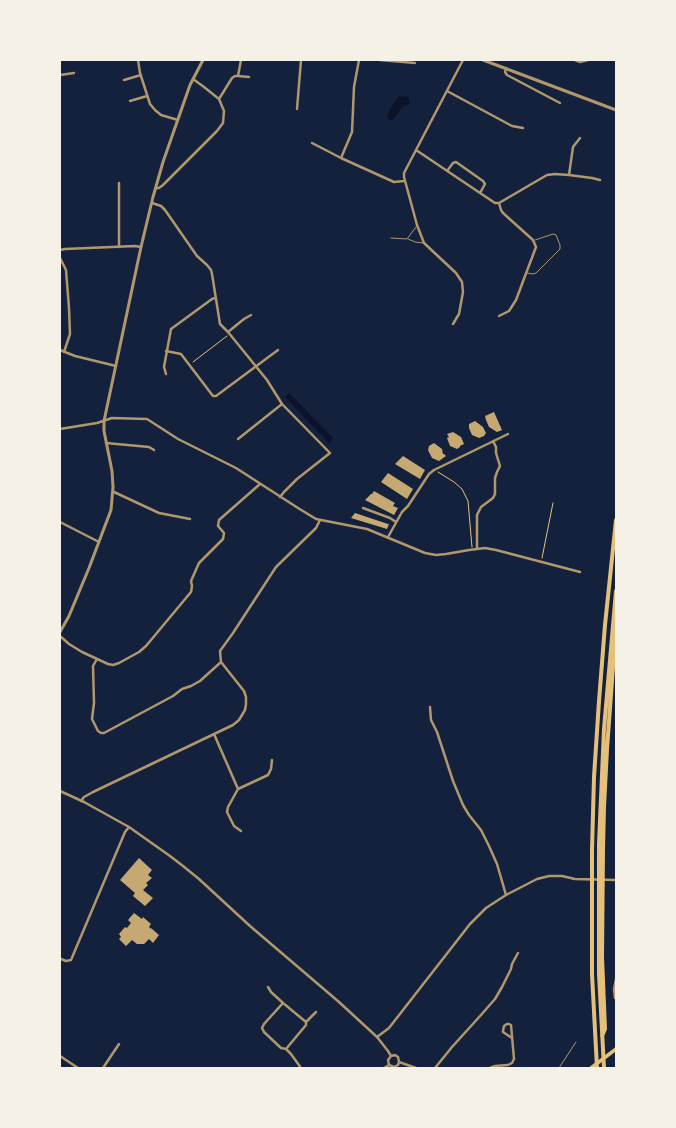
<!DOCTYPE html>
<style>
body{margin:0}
#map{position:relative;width:676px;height:1128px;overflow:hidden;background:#14213d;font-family:Rubik,sans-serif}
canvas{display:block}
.frame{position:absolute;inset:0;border:61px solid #f6f1e7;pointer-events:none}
</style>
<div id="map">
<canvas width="676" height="1128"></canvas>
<div class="frame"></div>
</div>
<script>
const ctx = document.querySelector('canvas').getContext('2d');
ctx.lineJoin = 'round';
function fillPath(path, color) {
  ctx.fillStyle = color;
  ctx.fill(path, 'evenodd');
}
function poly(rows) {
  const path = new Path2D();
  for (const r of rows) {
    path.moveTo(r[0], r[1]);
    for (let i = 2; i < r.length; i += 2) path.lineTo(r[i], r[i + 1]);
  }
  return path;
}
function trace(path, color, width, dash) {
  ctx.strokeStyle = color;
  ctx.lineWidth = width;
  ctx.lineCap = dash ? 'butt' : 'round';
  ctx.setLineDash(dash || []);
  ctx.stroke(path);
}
fillPath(poly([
 [403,96,408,97,409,100,409,104,402,107,396,116,393,120,389,120,387,117,390,109,398,97],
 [289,393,333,438,329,443,285,397]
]), '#0b132b');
fillPath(poly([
 [494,412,502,430,497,432,489,427,486,420,485,416],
 [475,421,483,427,486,433,484,436,479,438,472,435,469,428,469,424],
 [453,432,461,437,464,444,460,446,460,447,457,449,450,446,447,438,449,437,447,434],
 [434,443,442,449,443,454,444,454,446,456,439,461,432,458,428,450,429,446],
 [403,456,425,470,420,479,395,464],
 [388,473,413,489,407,499,381,482],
 [374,491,395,503,393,506,398,508,394,515,365,500,371,494,372,494],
 [355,513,388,524,389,524,387,529,351,518],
 [139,858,152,870,148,875,152,878,146,883,148,885,143,890,153,898,145,906,133,896,135,893,120,880],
 [134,913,142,919,143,917,151,924,149,927,151,929,151,928,159,935,153,943,149,939,144,944,137,944,132,940,126,946,119,939,121,937,119,934,125,927,127,928,131,923,128,920]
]), '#c6a872');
trace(poly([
 [193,362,227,336],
 [438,472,454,482,462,489,468,501,472,547],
 [542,558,553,503]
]), '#e5c07b', 1);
trace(poly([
 [391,238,407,239,416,227],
 [408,239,415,242,424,243],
 [527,273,533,274,536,273,560,249,560,245,556,235,553,234,535,240],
 [559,1068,576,1042]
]), '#b1986c', 1);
trace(poly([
 [138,60,140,73,150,104,155,110,161,115,178,120],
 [380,60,415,63],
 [575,60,580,62,588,60],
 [506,68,505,72,507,75,560,103],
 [60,75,74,73],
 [238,76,249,77],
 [124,80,141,75],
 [447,91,512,126,523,128],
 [219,99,232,78,235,76,238,76,241,60],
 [130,101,147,96],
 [297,109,301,60],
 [312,143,341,158,394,182,404,181],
 [416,150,495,203,499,203,547,175,555,174,569,175,573,147,580,138],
 [341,158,352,132,354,87,359,60],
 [447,171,453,163,456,162,483,181,485,184,480,193],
 [569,175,592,178,600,180],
 [119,183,119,247],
 [156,188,159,188,163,185,217,131,223,123,224,111,219,99,204,87,193,79],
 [152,203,161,206,165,210,197,256,207,265,211,270,212,274,220,324,228,332,267,380,282,404],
 [60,250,65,249,135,246,141,247],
 [60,258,66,270,69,308,70,334,64,352],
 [499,316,509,311,516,300,536,247,533,240,503,213,501,210,499,203],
 [453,324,459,314,463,292,462,282,456,273,424,243,417,225,404,177,404,173,463,60],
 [228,332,244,319,251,315],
 [60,350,75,356,116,366],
 [166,351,181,354,213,396,216,396,278,350],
 [166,374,164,367,171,329,212,299,215,298],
 [60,429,97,423,112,418,147,419,178,439,236,468,298,508,316,519,367,529,425,553,436,555,446,554,469,550,485,548,496,550,580,572],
 [238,439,282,404,330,453,297,479,284,492,280,497],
 [106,443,149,447,154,450],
 [114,492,159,513,190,519],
 [363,508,390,518,396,522],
 [60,522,99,542],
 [388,537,402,512,408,506,429,474,434,470,508,434],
 [477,549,477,515,481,507,493,498,495,494,495,478,497,472,500,466,496,453,496,447,493,441],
 [60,636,69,644,82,652,108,664,113,665,119,663,139,652,146,646,191,592,192,586,191,581,199,563,223,539,224,533,218,526,219,520,260,484],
 [97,659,93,666,94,703,92,719,98,731,101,733,104,733,173,696,182,689,191,686,200,681,221,662],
 [430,707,431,720,437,732,453,781,463,805,469,815,481,830,489,846,497,864,506,895],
 [214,734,238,789,228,807,227,812,234,826,241,831],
 [238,789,268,775,271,769,272,760],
 [60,791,84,802,129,827,170,856,183,866,199,879,250,926,339,1002,377,1037,388,1051,391,1056],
 [81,801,84,797,93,792,233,725,239,720,245,710,246,704,246,697,244,691,221,662,220,651,233,633,276,567,316,528,320,520],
 [61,959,66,961,71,960,125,832,129,827],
 [268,987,271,992,283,1003],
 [615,998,614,989,616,979],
 [306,1022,316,1012],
 [377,1037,389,1028,470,924,486,908,506,895,537,879,549,876,562,876,575,879,616,880],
 [286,1049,306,1025,306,1022,283,1003,264,1024,262,1028,264,1032,281,1048,286,1049,291,1054,301,1068],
 [60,1056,78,1068],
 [391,1056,395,1055,398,1057,399,1062],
 [399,1062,416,1068],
 [389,1065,394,1067,398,1065,399,1062],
 [389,1065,388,1060,391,1056],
 [103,1068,119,1044],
 [384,1068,389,1065],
 [435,1068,452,1047,481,1015,495,999,502,987,511,969,512,964,518,953],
 [490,1068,495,1066,508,1065,512,1063,514,1059,511,1025,509,1024,507,1024,504,1026,503,1031,503,1032,512,1038]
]), '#b1986c', 2.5);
trace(poly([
 [483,60,616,110],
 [60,632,69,616,89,568,111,510,113,487,112,471,104,431,104,421,141,247,153,197,163,162,190,85,203,60]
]), '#b1986c', 3);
trace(poly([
 [591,1068,616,1049]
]), '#e5c07b', 3.5);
trace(poly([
 [602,1036,605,1029,602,957,603,848,604,807,607,749,616,626],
 [597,1068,592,974,592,850,594,777,599,701,605,625,616,520],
 [604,1068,599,974,599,844,604,729,616,591]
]), '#e5c07b', 4);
</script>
